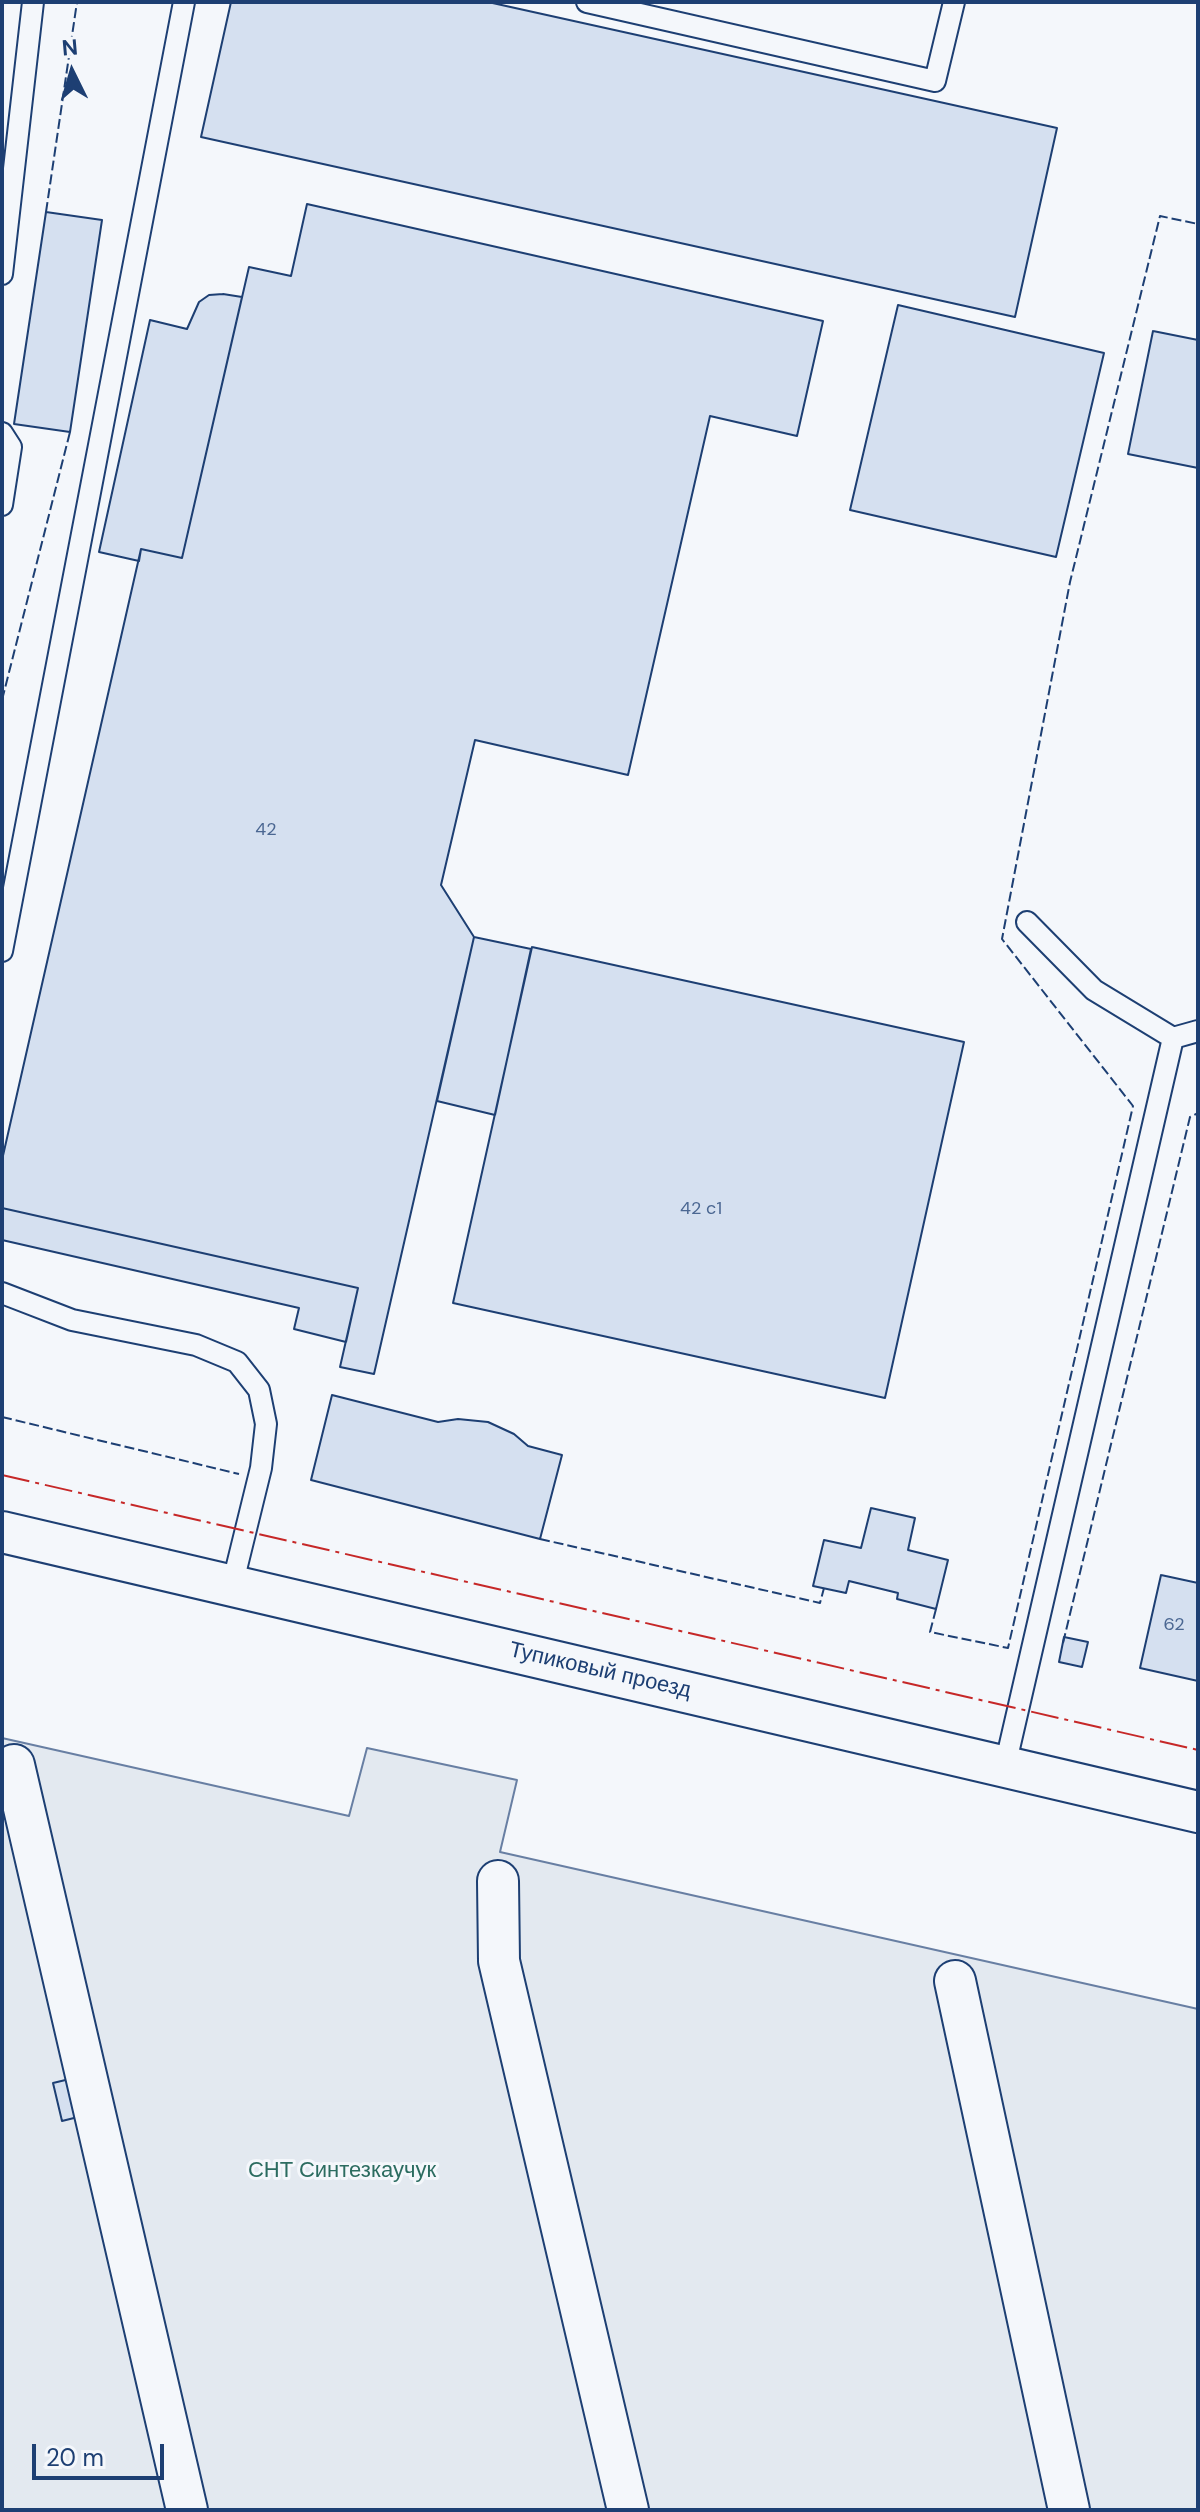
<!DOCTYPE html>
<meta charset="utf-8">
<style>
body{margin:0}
#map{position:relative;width:1200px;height:2512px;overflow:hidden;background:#f4f7fb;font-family:"DM Sans",sans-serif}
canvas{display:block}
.frame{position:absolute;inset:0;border:4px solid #1d3f73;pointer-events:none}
.north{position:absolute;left:32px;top:32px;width:80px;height:80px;-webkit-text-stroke:6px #f4f7fb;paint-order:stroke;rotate:355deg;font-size:22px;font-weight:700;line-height:32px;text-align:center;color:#1d3f73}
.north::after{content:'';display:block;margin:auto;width:28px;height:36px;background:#1d3f73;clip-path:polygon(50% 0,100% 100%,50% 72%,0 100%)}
.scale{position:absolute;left:32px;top:2444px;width:132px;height:36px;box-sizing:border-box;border:4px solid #1d3f73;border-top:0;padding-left:10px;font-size:24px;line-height:28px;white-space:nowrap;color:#1d3f73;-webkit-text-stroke:6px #f4f7fb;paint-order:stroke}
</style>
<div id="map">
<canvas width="1200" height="2512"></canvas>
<div class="frame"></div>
<div class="north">N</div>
<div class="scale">20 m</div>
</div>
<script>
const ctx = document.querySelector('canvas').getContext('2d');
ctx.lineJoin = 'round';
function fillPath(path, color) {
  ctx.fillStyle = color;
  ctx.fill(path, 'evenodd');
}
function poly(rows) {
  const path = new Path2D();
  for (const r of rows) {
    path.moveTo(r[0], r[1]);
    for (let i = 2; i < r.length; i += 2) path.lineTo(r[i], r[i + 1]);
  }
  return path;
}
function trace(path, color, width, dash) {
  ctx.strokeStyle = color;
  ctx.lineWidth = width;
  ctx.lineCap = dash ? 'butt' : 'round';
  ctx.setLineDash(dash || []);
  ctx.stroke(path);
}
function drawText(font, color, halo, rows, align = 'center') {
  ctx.font = font + ' "DM Sans",sans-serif';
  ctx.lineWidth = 6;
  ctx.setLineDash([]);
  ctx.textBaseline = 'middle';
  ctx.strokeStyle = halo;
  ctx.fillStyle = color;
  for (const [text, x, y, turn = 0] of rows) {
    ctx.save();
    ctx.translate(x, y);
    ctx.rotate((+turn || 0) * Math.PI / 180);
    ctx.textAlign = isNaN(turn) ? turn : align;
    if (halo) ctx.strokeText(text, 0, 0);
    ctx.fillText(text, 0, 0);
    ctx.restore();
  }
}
const green = poly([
 [2,1738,349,1816,367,1748,517,1780,500,1852,1198,2009,1198,2510,2,2510,2,1738]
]);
fillPath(green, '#e3e9f0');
trace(green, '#687fa3', 2);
const building = poly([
 [231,2,488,2,1057,128,1015,317,201,137,231,2],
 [307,204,823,321,797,436,710,416,628,775,475,740,441,885,474,937,374,1374,340,1367,358,1288,2,1208,2,1160,141,549,182,558,249,267,291,276,307,204],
 [46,212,102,220,70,432,14,424,46,212],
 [223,294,242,297,182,558,141,549,139,561,99,552,150,320,187,329,199,302,209,295,223,294],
 [898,305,1104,353,1056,557,850,510,898,305],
 [1153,331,1198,340,1198,468,1128,454,1153,331],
 [474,937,531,949,495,1115,437,1101,474,937],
 [532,947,964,1042,885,1398,453,1303,532,947],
 [2,1208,358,1288,346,1342,294,1329,299,1308,2,1240,2,1208],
 [332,1395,438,1422,458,1419,488,1422,514,1434,528,1446,562,1455,540,1539,311,1480,332,1395],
 [871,1508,915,1518,908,1550,948,1560,936,1609,897,1599,898,1593,849,1581,846,1593,813,1586,824,1540,861,1548,871,1508],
 [1161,1575,1198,1583,1198,1681,1140,1668,1161,1575],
 [1064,1637,1088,1642,1082,1667,1059,1662,1064,1637],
 [78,2077,86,2115,62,2121,53,2083,78,2077]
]);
fillPath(building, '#d5e0f0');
trace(building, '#1d3f73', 2);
const lane = poly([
 [587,2,935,81,954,2],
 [2,274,33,2],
 [2,433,11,447,2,505],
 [1027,922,1094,990,1173,1038,1198,1031],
 [2,951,184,2],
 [2,1293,72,1320,196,1345,237,1362,259,1390,266,1424,261,1468,232,1586],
 [1005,1766,1173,1038]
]);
const street = poly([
 [2,1532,1198,1812],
 [14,1765,187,2510],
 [498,1881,499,1961,628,2510],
 [955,1981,1069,2510]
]);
trace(lane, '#1d3f73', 24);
trace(street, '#1d3f73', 44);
trace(lane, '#f4f7fb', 20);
trace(street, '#f4f7fb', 40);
trace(poly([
 [46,212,77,2],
 [2,700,70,432],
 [2,1417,239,1474],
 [540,1539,820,1603,824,1588],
 [936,1609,930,1632,1008,1648,1133,1106,1002,939,1070,582,1160,216,1198,224],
 [1063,1643,1190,1117,1198,1113]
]), '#1d3f73', 2, [10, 4]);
trace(poly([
 [2,1475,1198,1750]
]), '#c62828', 2, [28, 6, 4, 6]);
drawText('18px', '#4b6792', null, [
 ["42",266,830],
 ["42 c1",701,1209],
 ["62",1174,1625]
]);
drawText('22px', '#1d3f73', '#f4f7fb', [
 ["Тупиковый проезд",600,1671,13]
]);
drawText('22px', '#2c6c60', '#f4f7fb', [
 ["СНТ Синтезкаучук",342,2171]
]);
</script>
